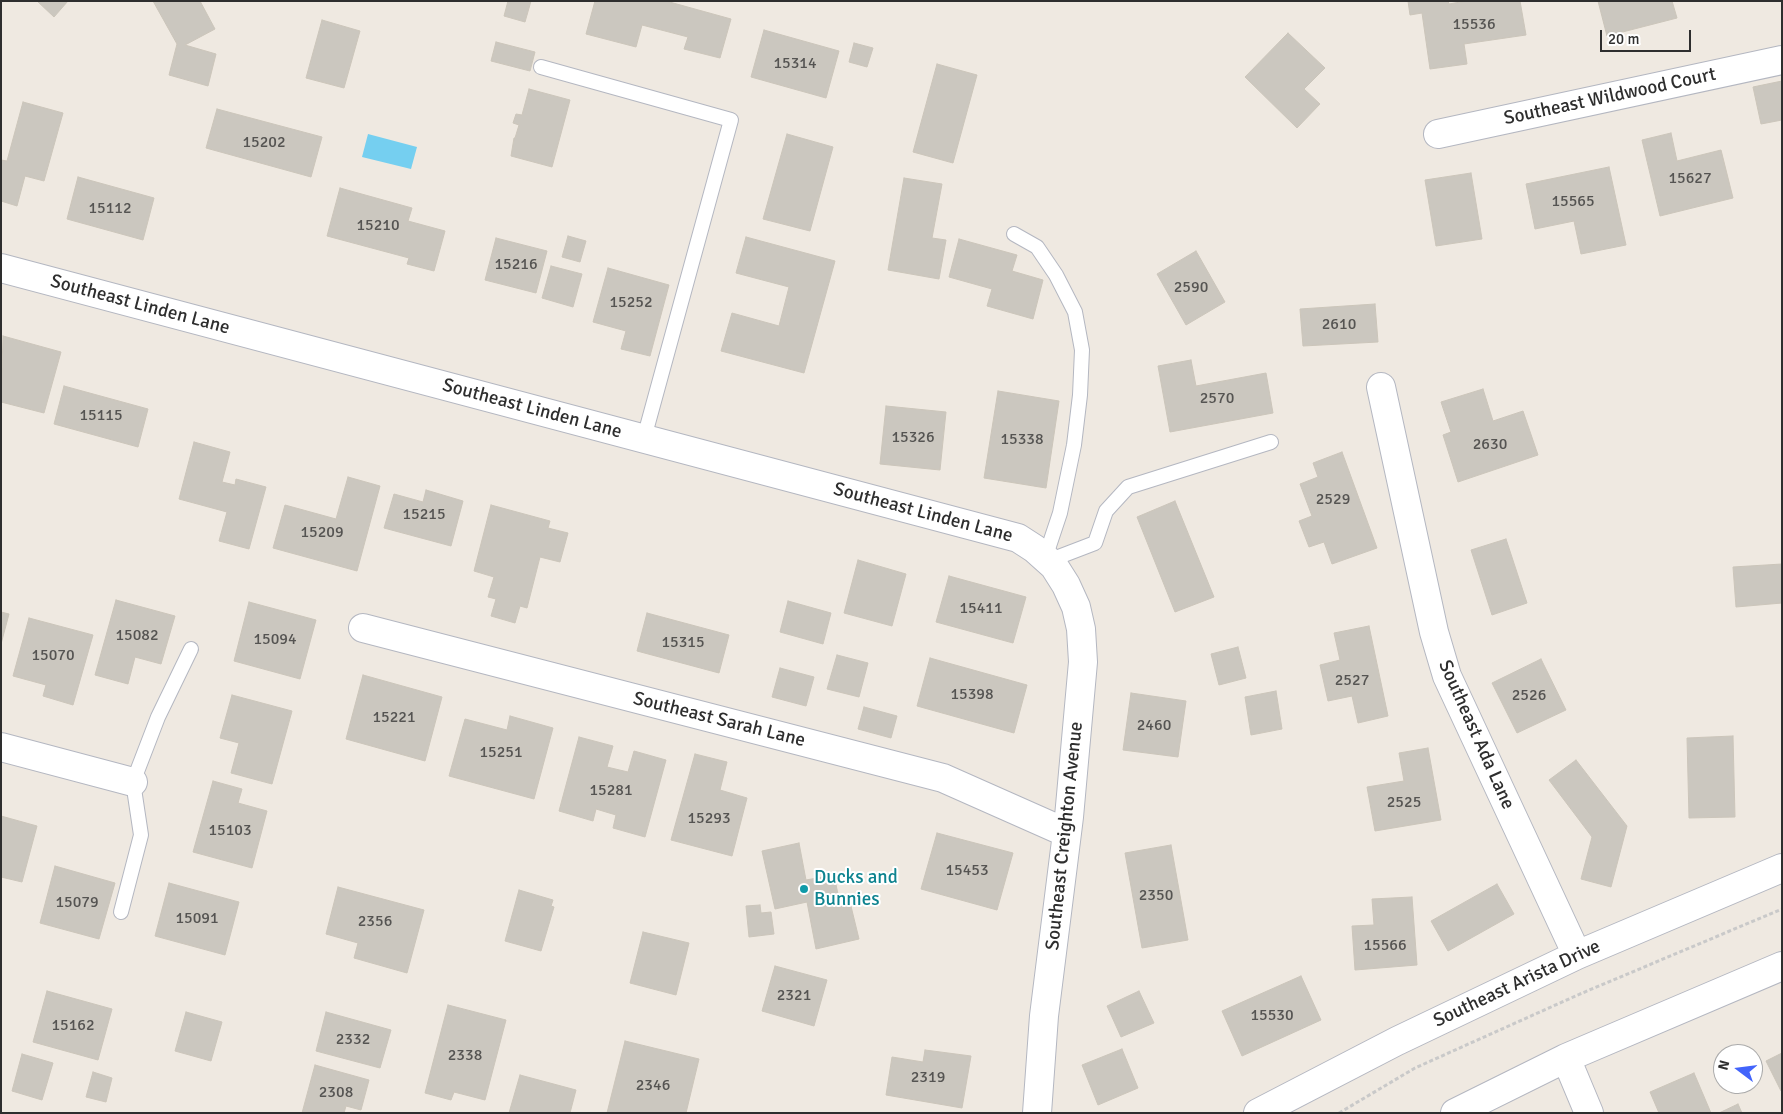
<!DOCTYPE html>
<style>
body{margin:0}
#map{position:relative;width:1783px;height:1114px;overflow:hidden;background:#efe9e1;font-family:Signika,sans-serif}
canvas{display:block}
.frame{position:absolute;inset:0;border:2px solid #2e2e2e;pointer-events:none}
.north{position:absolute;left:1713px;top:1044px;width:50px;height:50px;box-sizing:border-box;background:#fff;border:1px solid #ababab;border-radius:50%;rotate:285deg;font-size:14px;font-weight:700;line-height:20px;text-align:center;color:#2e2e2e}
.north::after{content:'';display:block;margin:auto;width:18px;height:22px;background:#4264fb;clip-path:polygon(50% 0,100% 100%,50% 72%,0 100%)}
.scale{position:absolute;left:1600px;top:30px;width:91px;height:22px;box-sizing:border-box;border:2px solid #2e2e2e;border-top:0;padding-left:6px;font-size:15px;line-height:18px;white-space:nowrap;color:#2e2e2e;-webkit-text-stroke:4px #fff;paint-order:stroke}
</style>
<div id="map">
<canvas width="1783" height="1114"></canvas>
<div class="frame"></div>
<div class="north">N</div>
<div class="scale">20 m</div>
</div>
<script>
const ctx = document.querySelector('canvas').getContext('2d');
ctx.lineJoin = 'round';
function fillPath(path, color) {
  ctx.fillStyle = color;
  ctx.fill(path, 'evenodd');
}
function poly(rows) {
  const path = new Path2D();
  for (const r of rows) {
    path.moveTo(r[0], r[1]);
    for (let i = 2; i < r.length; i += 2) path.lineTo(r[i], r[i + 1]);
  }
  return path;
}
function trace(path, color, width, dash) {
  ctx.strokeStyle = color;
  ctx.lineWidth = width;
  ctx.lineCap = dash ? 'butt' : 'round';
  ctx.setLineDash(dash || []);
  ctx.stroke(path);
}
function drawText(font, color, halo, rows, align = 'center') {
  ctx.font = font + ' Signika,sans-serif';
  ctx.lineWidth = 4;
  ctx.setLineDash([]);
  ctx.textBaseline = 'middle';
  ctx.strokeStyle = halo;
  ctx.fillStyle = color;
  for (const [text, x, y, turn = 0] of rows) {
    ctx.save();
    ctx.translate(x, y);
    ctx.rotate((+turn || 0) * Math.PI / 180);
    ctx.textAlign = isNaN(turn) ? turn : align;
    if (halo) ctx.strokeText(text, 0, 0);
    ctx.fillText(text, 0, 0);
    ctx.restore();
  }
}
fillPath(poly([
 [368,134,417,147,411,169,362,157]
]), '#75cff0');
const building = poly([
 [37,1,68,1,54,17,37,1],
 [153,1,200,1,215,29,185,45,216,54,208,86,169,75,177,44,153,1],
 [508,1,531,1,525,22,504,16,508,1],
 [595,1,666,1,731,19,720,58,684,49,688,37,642,25,636,47,586,34,595,1],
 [1408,1,1448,1,1449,4,1466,1,1520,1,1526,35,1464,44,1467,64,1430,69,1422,13,1410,15,1408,1],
 [1598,1,1672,1,1677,18,1607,36,1598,1],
 [322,20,360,31,344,88,306,78,322,20],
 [764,30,839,51,826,98,751,77,764,30],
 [1288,33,1325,68,1304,89,1320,104,1297,128,1245,77,1288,33],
 [496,42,535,52,530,71,491,61,496,42],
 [854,43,873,48,867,67,849,62,854,43],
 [937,64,977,75,953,163,913,152,937,64],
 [1782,81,1782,120,1761,124,1753,87,1782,81],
 [529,89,570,100,552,167,511,156,514,138,515,138,519,125,513,123,516,114,522,115,529,89],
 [23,102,63,113,44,181,25,176,17,206,1,201,1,160,7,161,23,102],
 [217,109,322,137,311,177,206,148,217,109],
 [1671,133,1677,161,1721,150,1733,198,1660,216,1642,140,1671,133],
 [787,134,833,147,810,231,763,219,787,134],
 [1609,167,1626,245,1581,254,1574,221,1535,229,1526,184,1609,167],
 [1471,173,1482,239,1436,246,1425,180,1471,173],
 [78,177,154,198,143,240,67,219,78,177],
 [904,178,942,184,932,238,946,240,939,279,888,270,904,178],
 [340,188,412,208,408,221,445,231,434,271,407,264,409,258,327,236,340,188],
 [568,236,586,241,580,262,562,257,568,236],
 [746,237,835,261,804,373,721,351,732,313,779,326,789,287,736,273,746,237],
 [496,238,547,251,536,293,485,280,496,238],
 [959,239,1017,255,1012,271,1043,280,1033,319,987,306,992,289,949,277,959,239],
 [1196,251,1225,302,1186,325,1157,274,1196,251],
 [551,266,582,274,573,307,542,298,551,266],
 [608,268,669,285,650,356,621,349,626,331,593,322,608,268],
 [1375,304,1378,342,1303,346,1300,309,1375,304],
 [3,336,61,352,44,413,1,402,3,336],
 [1191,360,1196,386,1266,373,1273,413,1170,432,1158,366,1191,360],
 [64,386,148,409,138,447,54,424,64,386],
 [1483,389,1493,421,1523,411,1538,455,1458,482,1443,435,1451,432,1441,402,1483,389],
 [998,391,1059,401,1046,488,984,478,998,391],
 [886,406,946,412,940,470,880,464,886,406],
 [194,442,230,452,222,482,235,485,236,479,266,487,249,549,219,541,227,512,179,499,194,442],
 [1342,452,1377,548,1332,564,1324,542,1309,547,1299,521,1312,516,1300,484,1318,477,1313,463,1342,452],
 [348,477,380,486,357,571,273,548,285,505,336,519,348,477],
 [426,490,463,501,451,546,384,528,394,494,423,502,426,490],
 [1175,501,1214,597,1175,612,1137,517,1175,501],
 [491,505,550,521,548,528,568,533,560,562,540,557,527,608,520,606,515,623,491,616,496,599,488,597,494,577,474,571,491,505],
 [1506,539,1527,603,1492,615,1471,550,1506,539],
 [858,560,906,574,892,626,844,613,858,560],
 [1782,564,1782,603,1736,607,1733,567,1782,564],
 [949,576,1026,597,1013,643,936,622,949,576],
 [116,600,175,616,161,664,135,657,128,684,95,675,116,600],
 [788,601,831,613,823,644,780,632,788,601],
 [249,602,316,620,300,679,234,661,249,602],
 [1,612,9,614,1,644,1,612],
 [647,613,729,635,719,673,637,651,647,613],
 [29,618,93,635,73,705,43,696,46,685,13,676,29,618],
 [1369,626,1388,716,1358,723,1352,696,1328,701,1320,665,1340,660,1334,633,1369,626],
 [1238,647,1246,678,1219,685,1211,654,1238,647],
 [837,655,868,663,859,697,827,689,837,655],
 [930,658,1027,685,1014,733,917,706,930,658],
 [1541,659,1566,710,1517,733,1492,683,1541,659],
 [780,668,814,677,806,706,772,697,780,668],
 [363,675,442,697,425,761,346,739,363,675],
 [1276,691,1282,729,1251,735,1245,697,1276,691],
 [1131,693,1186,701,1178,757,1123,750,1131,693],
 [232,695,292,711,272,784,231,773,239,743,220,738,232,695],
 [864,707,897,716,891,738,858,729,864,707],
 [510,716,553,728,534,799,449,776,465,719,507,730,510,716],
 [1733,736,1735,817,1689,818,1687,738,1733,736],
 [579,737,613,746,607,767,628,772,634,751,666,760,645,837,613,828,616,815,596,809,593,821,559,811,579,737],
 [1428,748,1441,820,1375,831,1367,787,1404,781,1399,753,1428,748],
 [695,754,727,762,720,790,747,798,732,856,671,840,695,754],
 [1576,760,1627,826,1611,887,1581,879,1592,837,1549,780,1576,760],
 [213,781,242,789,238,803,267,811,252,868,193,852,213,781],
 [1,816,37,826,22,882,1,877,1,816],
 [937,833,1013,853,997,910,921,889,937,833],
 [799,843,806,880,834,875,839,899,849,898,859,939,816,949,807,902,775,909,762,851,799,843],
 [1171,845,1188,940,1142,948,1125,853,1171,845],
 [55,866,115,883,99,939,40,923,55,866],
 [169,883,239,902,225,955,155,936,169,883],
 [1497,884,1514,914,1448,951,1431,921,1497,884],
 [338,887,424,910,407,973,354,958,358,943,326,934,338,887],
 [519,890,553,900,551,906,554,907,541,951,505,941,519,890],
 [1412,897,1417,965,1355,970,1352,926,1374,925,1372,899,1412,897],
 [760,905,761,913,771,912,774,934,749,937,746,906,760,905],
 [643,932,689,943,676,995,630,983,643,932],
 [775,966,827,980,814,1026,762,1011,775,966],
 [1301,976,1321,1020,1242,1056,1222,1011,1301,976],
 [47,991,112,1009,98,1060,33,1042,47,991],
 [1139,991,1154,1023,1121,1037,1107,1006,1139,991],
 [448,1005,506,1020,485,1100,454,1092,451,1100,425,1093,448,1005],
 [186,1012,222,1022,211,1061,175,1051,186,1012],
 [326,1012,391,1030,380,1068,316,1051,326,1012],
 [625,1041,699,1059,686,1113,607,1113,625,1041],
 [1122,1049,1138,1088,1098,1105,1082,1065,1122,1049],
 [925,1050,971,1056,962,1108,886,1095,892,1057,923,1062,925,1050],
 [1782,1053,1782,1091,1781,1091,1766,1061,1782,1053],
 [22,1054,53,1063,42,1100,12,1091,22,1054],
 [315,1065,369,1080,361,1110,346,1106,344,1113,302,1113,315,1065],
 [93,1072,112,1078,106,1102,86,1097,93,1072],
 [1694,1073,1711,1113,1659,1113,1650,1092,1694,1073],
 [520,1075,576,1090,570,1113,509,1113,520,1075],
 [1738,1104,1742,1113,1719,1113,1738,1104]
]);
fillPath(building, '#cbc7bf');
trace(building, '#cbc5ba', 1);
const lane = poly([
 [541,67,731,120,644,438],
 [1014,234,1037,247,1056,275,1075,312,1082,350,1080,395,1074,445,1060,513,1045,558],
 [1048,561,1095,543,1106,511,1128,487,1271,442],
 [121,912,141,835,133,782,158,717,191,649]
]);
const street = poly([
 [1438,134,1782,60],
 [1,268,1018,538,1035,549,1054,566,1066,585,1076,607,1081,629,1083,662,1069,817,1044,1016,1037,1113],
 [1381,387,1434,632,1447,676,1577,955],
 [363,628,943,778,1067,833],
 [1,747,133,782],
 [1566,1058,1589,1113],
 [1258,1113,1397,1041,1577,955,1782,868],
 [1455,1113,1566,1058,1782,966]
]);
trace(lane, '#b4b7c1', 16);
trace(street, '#b4b7c1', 30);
trace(poly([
 [1339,1113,1415,1068,1580,994,1782,909]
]), '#c9c9c9', 3, [4, 2.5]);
trace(lane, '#fff', 14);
trace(street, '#fff', 28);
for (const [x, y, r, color] of [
 [804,889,5,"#0f9aa8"]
]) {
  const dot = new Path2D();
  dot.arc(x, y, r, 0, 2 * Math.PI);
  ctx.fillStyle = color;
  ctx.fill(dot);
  trace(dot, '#fff', 2);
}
drawText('16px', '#555452', null, [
 ["15536",1474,25],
 ["15314",795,64],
 ["15202",264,143],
 ["15627",1690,179],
 ["15565",1573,202],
 ["15112",110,209],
 ["15210",378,226],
 ["15216",516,265],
 ["2590",1191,288],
 ["15252",631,303],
 ["2610",1339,325],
 ["2570",1217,399],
 ["15115",101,416],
 ["15326",913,438],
 ["15338",1022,440],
 ["2630",1490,445],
 ["2529",1333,500],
 ["15215",424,515],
 ["15209",322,533],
 ["15411",981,609],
 ["15082",137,636],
 ["15094",275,640],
 ["15315",683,643],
 ["15070",53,656],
 ["2527",1352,681],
 ["15398",972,695],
 ["2526",1529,696],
 ["15221",394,718],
 ["2460",1154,726],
 ["15251",501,753],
 ["15281",611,791],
 ["2525",1404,803],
 ["15293",709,819],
 ["15103",230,831],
 ["15453",967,871],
 ["2350",1156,896],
 ["15079",77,903],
 ["15091",197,919],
 ["2356",375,922],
 ["15566",1385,946],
 ["2321",794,996],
 ["15530",1272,1016],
 ["15162",73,1026],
 ["2332",353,1040],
 ["2338",465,1056],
 ["2319",928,1078],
 ["2346",653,1086],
 ["2308",336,1093]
]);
drawText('19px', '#2e2e2e', '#fff', [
 ["Southeast Wildwood Court",1610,97,-12],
 ["Southeast Linden Lane",140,305,15],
 ["Southeast Linden Lane",532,409,15],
 ["Southeast Linden Lane",923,513,15],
 ["Southeast Sarah Lane",719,720,14],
 ["Southeast Ada Lane",1476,735,66],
 ["Southeast Creighton Avenue",1065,836,-84],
 ["Southeast Arista Drive",1517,984,-25]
]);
drawText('19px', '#0d838f', '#fff', [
 ["Ducks and",814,878],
 ["Bunnies",814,900]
], 'left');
</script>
